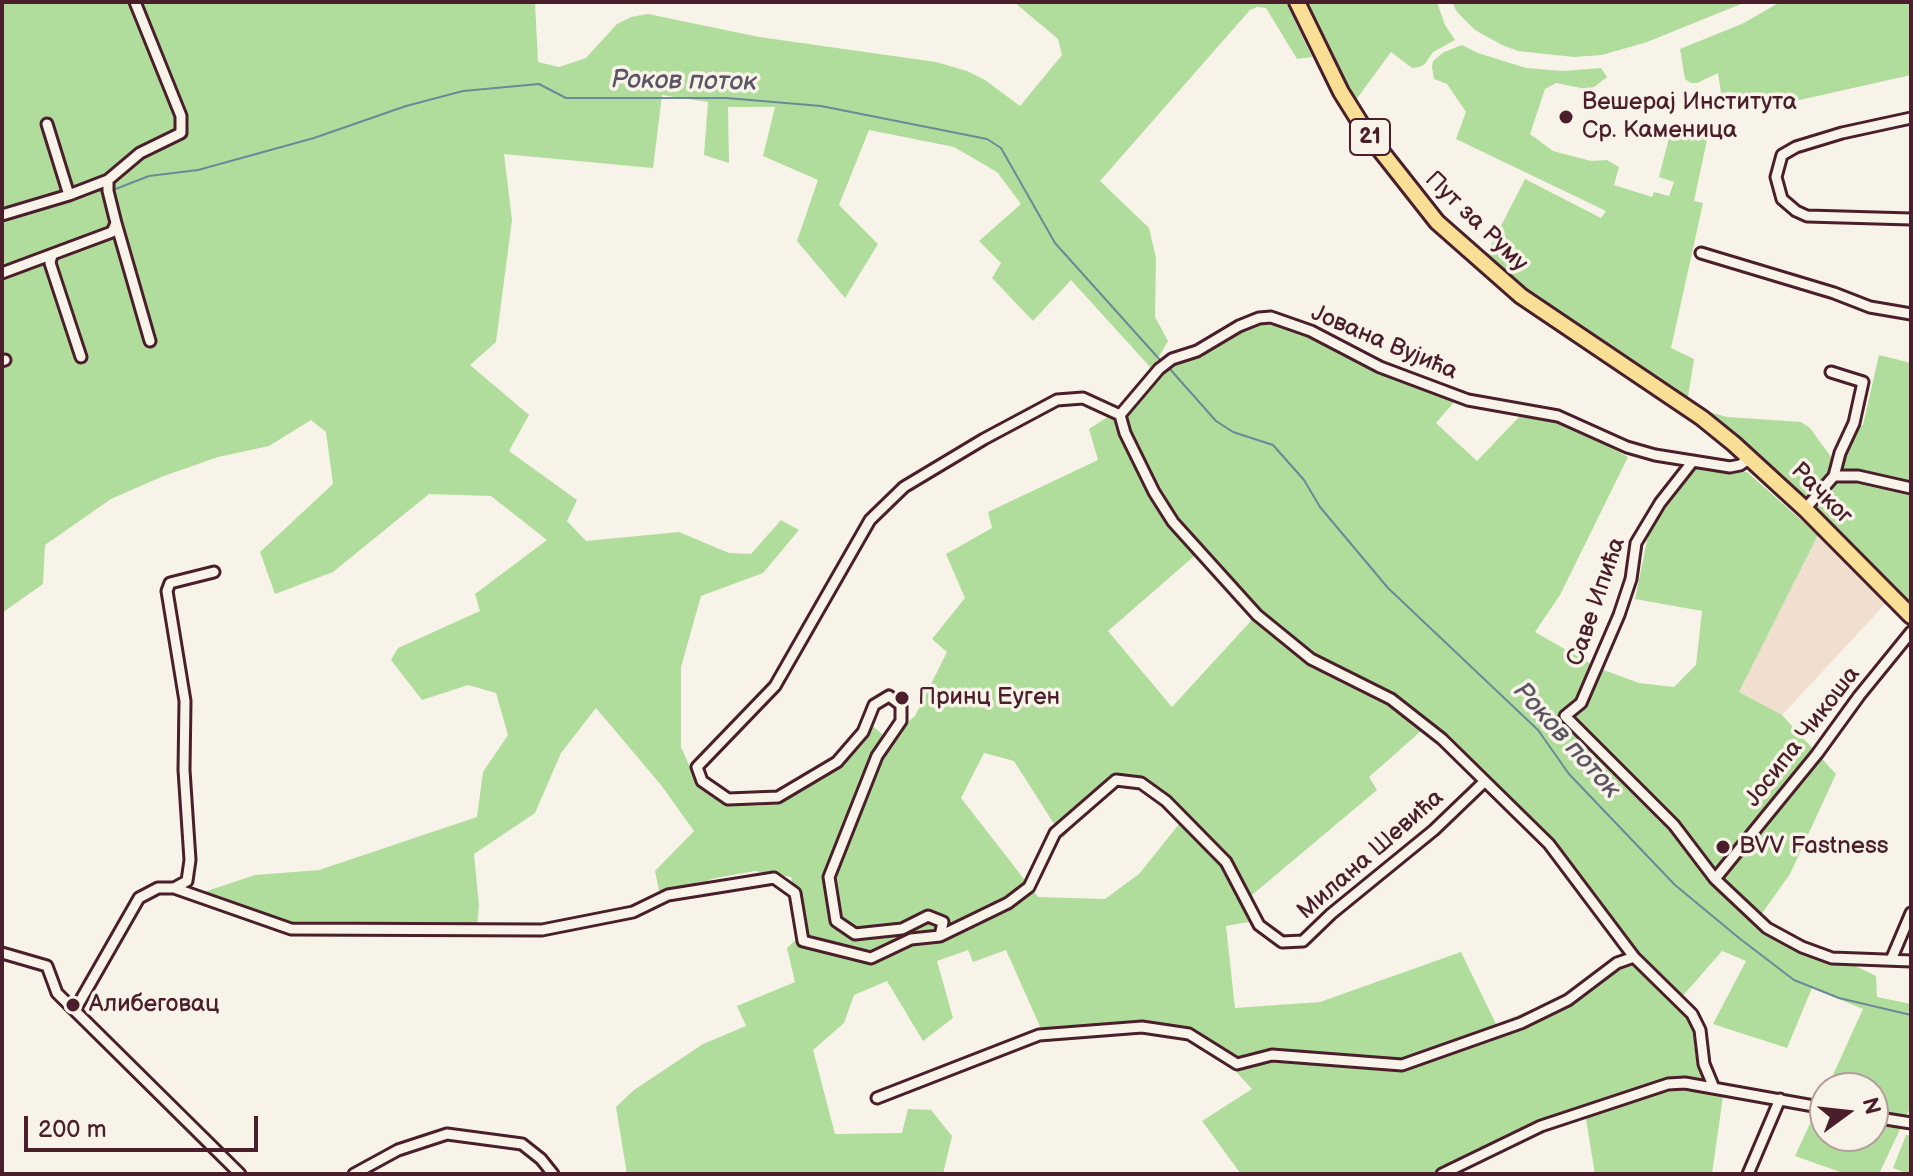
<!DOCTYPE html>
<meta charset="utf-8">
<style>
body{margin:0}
#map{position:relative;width:1913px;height:1176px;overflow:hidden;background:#f7f3e8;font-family:"Balsamiq Sans",sans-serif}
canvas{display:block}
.frame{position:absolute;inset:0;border:4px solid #4a1f2b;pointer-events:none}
.north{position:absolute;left:1809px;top:1072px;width:80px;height:80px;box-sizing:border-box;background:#f7f3e8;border:2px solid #b29e9c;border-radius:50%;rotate:75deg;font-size:22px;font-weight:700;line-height:32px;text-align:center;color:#4a1f2b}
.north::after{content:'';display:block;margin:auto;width:28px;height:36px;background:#4a1f2b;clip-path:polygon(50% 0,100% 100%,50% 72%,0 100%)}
.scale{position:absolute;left:24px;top:1116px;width:234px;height:36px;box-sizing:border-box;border:4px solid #4a1f2b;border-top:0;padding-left:10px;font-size:24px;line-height:28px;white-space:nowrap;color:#4a1f2b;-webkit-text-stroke:6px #f7f3e8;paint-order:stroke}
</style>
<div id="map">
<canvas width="1913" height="1176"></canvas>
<div class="frame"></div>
<div class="north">N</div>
<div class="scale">200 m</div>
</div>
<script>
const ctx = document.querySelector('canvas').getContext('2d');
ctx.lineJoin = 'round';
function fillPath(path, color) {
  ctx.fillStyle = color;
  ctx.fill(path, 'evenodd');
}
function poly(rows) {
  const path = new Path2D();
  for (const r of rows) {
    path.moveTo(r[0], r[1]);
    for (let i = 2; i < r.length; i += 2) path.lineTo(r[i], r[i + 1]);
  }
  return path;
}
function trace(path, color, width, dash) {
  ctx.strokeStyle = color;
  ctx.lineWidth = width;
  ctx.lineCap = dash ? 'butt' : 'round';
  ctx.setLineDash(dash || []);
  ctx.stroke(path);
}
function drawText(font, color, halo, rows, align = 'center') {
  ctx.font = font + ' "Balsamiq Sans",sans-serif';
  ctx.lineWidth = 7;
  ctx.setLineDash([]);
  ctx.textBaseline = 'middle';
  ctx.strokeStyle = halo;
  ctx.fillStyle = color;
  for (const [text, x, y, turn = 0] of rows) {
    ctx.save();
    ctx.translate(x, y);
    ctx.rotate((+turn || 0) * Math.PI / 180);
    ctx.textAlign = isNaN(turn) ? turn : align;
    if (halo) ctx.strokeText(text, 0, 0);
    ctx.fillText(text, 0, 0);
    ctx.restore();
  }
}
fillPath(poly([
 [1818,535,1886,603,1782,715,1739,692]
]), '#f0dece');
fillPath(poly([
 [2,2,535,2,538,62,559,67,586,58,617,24,631,17,648,14,759,37,936,62,967,71,985,80,1020,106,1062,55,1058,39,1014,2,1286,2,1312,57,1297,59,1266,8,1257,7,1250,10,1100,181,1149,228,1156,258,1155,317,1168,341,1153,367,1227,331,1272,317,1329,336,1461,394,1436,423,1477,461,1519,417,1569,424,1628,457,1560,595,1535,632,1598,668,1639,683,1674,687,1696,665,1702,611,1635,599,1649,531,1696,468,1747,472,1818,535,1739,692,1782,715,1836,774,1790,874,1758,919,1876,976,1877,997,1911,1004,1911,1106,1879,1174,1846,1174,1795,1156,1825,1091,1825,1136,1873,1136,1873,1088,1827,1088,1863,1009,1812,988,1787,1048,1713,1024,1746,961,1722,951,1680,999,1701,1025,1710,1085,1723,1096,1712,1174,1595,1174,1585,1113,1508,1144,1451,1174,1241,1174,1202,1121,1252,1089,1216,1050,1157,1032,1088,1031,1046,1040,1006,950,973,962,968,950,937,961,953,1018,923,1041,887,981,854,995,844,1023,813,1050,835,1134,902,1133,908,1109,931,1110,952,1136,943,1174,627,1174,616,1107,634,1090,703,1044,746,1026,737,1006,795,982,787,948,802,934,791,877,755,871,716,878,660,895,655,871,694,831,661,785,596,708,561,753,535,813,474,854,479,906,477,926,297,935,189,897,255,875,319,870,477,817,483,772,508,735,496,693,468,685,422,700,391,660,398,648,480,611,475,594,547,540,491,496,429,494,333,572,275,594,260,552,333,484,326,432,311,420,269,446,218,457,161,477,111,499,45,545,43,584,2,613],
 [662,95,708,102,704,155,729,163,728,107,775,107,763,156,818,180,797,241,845,298,878,244,839,205,869,130,954,147,997,172,1021,204,979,241,1001,263,992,278,1033,321,1071,280,1151,368,1115,412,1089,429,1098,460,988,512,992,528,946,554,965,598,932,639,947,652,915,716,888,739,869,723,843,757,809,781,759,806,718,801,689,765,681,747,681,667,701,596,763,573,799,530,781,520,751,554,729,553,679,532,586,541,567,521,577,500,509,451,529,415,470,365,496,342,512,220,504,154,653,168],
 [1200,551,1260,611,1172,707,1108,631],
 [1429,724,1552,844,1627,949,1561,998,1496,1024,1461,952,1320,1002,1235,1008,1226,926,1260,920,1252,895,1377,790,1369,777],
 [984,753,1014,761,1063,838,1120,777,1138,779,1188,813,1139,874,1105,899,1038,897,961,798],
 [1302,2,1437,2,1445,25,1455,40,1433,52,1425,64,1419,67,1412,68,1391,52,1353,104],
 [1452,2,1746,2,1647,42,1602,55,1574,57,1518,51,1502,45,1475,30,1457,12],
 [1780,2,1911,2,1911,75,1795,101,1794,98,1735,107,1732,92,1721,93,1718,73,1697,83,1691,83,1685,79,1680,49,1744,23],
 [1462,45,1478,53,1526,68,1563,71,1601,68,1607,77,1594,87,1586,89,1556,83,1545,89,1530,134,1553,151,1591,161,1607,160,1619,167,1614,185,1652,197,1654,192,1669,196,1674,182,1659,177,1671,130,1711,121,1694,201,1703,203,1671,348,1694,359,1688,397,1685,402,1483,261,1525,179,1601,218,1606,211,1456,139,1466,112,1447,84,1434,79,1432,67,1433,61,1444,52],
 [1879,355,1911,363,1911,485,1839,469,1855,429,1863,425],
 [1692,407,1727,417,1801,422,1810,428,1834,461,1831,470,1803,504],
 [1837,475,1911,491,1911,609,1809,509],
 [1906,1135,1911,1136,1909,1174,1893,1168]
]), '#b0dd9b');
trace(poly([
 [113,190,149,176,198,170,314,138,406,106,463,91,539,84,566,98,726,98,821,106,987,139,1001,148,1055,243,1160,360],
 [72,198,101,190],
 [1169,368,1216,421,1233,432,1273,445,1304,480,1320,507,1388,588,1538,730,1569,774,1675,885,1739,938,1794,980,1839,998,1911,1015]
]), '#6c8999', 2);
const minor = poly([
 [1911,118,1842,133,1796,147,1782,155,1776,177,1782,199,1796,211,1807,216,1911,219],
 [47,124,69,195],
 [2,215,69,195,108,180,140,153,181,133,181,116,135,2],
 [116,223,150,341],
 [1701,253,1834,293,1870,307,1911,314],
 [52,255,50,263,81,357],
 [2,273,112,232,116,223,108,191,108,180],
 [2,361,5,360],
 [1831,372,1863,382,1854,423,1840,453,1834,476],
 [1120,415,1125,433,1154,492,1173,522,1257,615,1311,659,1391,699,1442,739,1549,844,1634,957,1692,1014,1700,1030,1704,1064,1714,1088],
 [1120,415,1159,369,1172,359,1197,351,1239,326,1259,318,1271,317,1311,331,1380,367,1468,400,1558,416,1627,447,1655,455,1730,467,1740,465,1750,458],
 [1693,461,1660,503,1636,543,1631,579,1619,615,1581,703,1565,716,1674,825,1715,879,1767,928,1802,947,1832,958,1911,961],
 [1805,509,1834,476,1858,476,1911,488],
 [1715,879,1817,754,1859,696,1911,632],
 [174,888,187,881,190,860,184,770,185,701,167,591,170,583,214,572],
 [940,936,943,922,928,916,902,929,855,934,836,921,829,877,877,756,901,721,901,705,889,696,874,705,863,732,837,762,778,797,728,799,702,781,697,767,775,686,870,520,904,487,984,439,1057,400,1083,398,1120,415],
 [2,953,47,966,57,993,240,1174],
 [1891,960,1911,913],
 [75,1010,139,898,158,888,174,888,291,929,542,930,633,912,668,895,774,878,795,893,803,941,871,958,911,939,940,936,1008,903,1029,887,1055,833,1116,780,1141,783,1166,801,1226,862,1259,925,1282,942,1303,941,1331,914,1434,830,1484,782],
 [877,1098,1039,1035,1142,1027,1189,1034,1237,1064,1272,1055,1402,1065,1521,1023,1568,1000,1617,963,1634,957],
 [1873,1117,1911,1123],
 [354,1174,398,1150,447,1134,522,1144,541,1159,553,1174],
 [1442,1174,1541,1126,1668,1084,1685,1083,1825,1108],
 [1748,1174,1780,1099]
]);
const primary = poly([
 [1297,2,1341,92,1366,132,1437,222,1521,296,1702,418,1734,444,1805,509,1911,616]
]);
trace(minor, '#4a1f2b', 15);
trace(primary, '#4a1f2b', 20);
trace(minor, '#f7f3e8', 9);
trace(primary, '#f9df96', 14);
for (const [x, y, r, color] of [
 [1566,117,8,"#4a1f2b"],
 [902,698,8,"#4a1f2b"],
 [1723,847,8,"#4a1f2b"],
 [73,1005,8,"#4a1f2b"]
]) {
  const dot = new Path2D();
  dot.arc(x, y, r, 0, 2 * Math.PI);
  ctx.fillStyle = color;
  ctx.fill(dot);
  trace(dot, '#f7f3e8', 3);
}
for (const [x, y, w] of [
 [1370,137,40]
]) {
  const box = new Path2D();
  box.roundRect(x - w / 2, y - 18, w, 36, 6);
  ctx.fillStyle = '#f7f3e8';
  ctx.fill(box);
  trace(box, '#4a1f2b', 2);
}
drawText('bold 22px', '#4a1f2b', null, [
 ["21",1370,137]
]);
drawText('24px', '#4a1f2b', '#f7f3e8', [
 ["Вешерај Института",1582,103],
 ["Ср. Каменица",1582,131],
 ["Принц Еуген",918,698],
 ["BVV Fastness",1739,847],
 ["Алибеговац",89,1005]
], 'left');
drawText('24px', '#4a1f2b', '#f7f3e8', [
 ["Пут за Руму",1476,222,44],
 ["Јована Вујића",1384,343,23],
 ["Рачког",1821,494,45],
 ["Саве Ипића",1597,602,-71],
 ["Јосипа Чикоша",1803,737,-52],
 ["Милана Шевића",1371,855,-41]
]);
drawText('italic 26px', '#5b5462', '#f7f3e8', [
 ["Роков поток",684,82,1],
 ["Роков поток",1566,741,48]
]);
</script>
